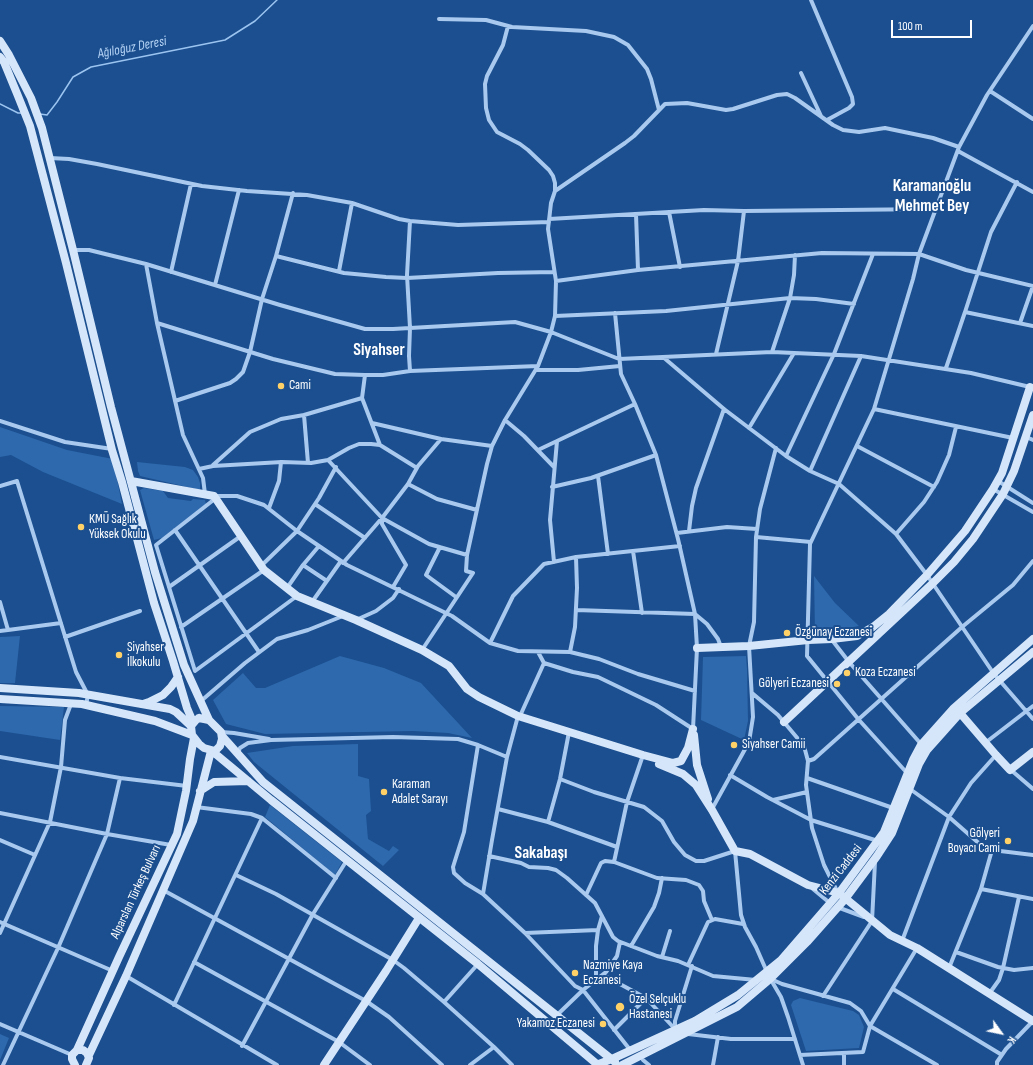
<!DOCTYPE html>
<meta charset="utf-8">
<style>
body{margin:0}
#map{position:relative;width:1033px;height:1065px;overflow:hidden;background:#1b4f8f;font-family:"Sofia Sans Condensed",sans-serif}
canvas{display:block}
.north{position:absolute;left:981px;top:1013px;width:40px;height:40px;-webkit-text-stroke:3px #1b4f8f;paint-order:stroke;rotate:123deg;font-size:11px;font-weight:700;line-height:16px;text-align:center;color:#fff}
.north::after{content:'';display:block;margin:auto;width:14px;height:18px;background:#fff;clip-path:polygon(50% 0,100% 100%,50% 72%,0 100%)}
.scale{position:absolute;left:891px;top:20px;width:81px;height:18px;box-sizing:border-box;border:2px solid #fff;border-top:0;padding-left:5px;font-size:12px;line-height:14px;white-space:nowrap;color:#fff;-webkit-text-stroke:3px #1b4f8f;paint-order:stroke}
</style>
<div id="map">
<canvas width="1033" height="1065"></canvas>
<div class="north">K</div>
<div class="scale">100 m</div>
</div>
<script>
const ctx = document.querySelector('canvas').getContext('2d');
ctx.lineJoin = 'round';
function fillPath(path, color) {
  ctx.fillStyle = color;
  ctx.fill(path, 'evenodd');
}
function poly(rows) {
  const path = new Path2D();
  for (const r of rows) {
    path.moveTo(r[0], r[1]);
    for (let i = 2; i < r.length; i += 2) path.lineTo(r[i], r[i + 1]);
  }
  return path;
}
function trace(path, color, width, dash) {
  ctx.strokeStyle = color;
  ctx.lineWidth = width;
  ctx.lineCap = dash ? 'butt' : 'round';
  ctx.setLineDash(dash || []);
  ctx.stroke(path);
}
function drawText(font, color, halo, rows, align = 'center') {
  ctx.font = font + ' "Sofia Sans Condensed",sans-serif';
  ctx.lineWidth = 4;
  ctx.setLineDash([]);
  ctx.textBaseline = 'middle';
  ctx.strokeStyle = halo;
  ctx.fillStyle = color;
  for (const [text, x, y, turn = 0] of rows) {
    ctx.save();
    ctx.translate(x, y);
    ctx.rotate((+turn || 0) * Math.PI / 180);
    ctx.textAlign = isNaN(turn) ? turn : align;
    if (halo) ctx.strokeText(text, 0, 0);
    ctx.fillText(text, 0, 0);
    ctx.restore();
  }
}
fillPath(poly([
 [0,427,67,450,113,459,122,504,43,472,11,455,0,457],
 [137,462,185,467,193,470,198,477,200,483,200,490,140,476,138,471],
 [144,488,163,491,168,498,191,501,193,499,205,500,206,504,162,538,154,540,140,490],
 [814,576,835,603,859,626,815,634],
 [20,636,15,683,0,683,0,637],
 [340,656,384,668,421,683,472,738,448,733,413,731,265,734,226,724,213,700,243,673,256,688,265,688],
 [746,656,747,669,748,721,744,740,701,720,703,657],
 [0,706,64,707,60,740,0,731],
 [358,744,358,776,369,779,371,811,366,815,368,839,389,851,393,846,399,850,383,866,254,762,247,753,293,746],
 [270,805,342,862,335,875,265,817],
 [800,998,853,1011,859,1015,864,1027,859,1048,806,1051,791,1005,793,1001],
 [0,1034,9,1038,0,1060]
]), '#2e69ad');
trace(poly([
 [0,104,18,113,22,113],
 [40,114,47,115,57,102,73,77,91,67,225,40,255,21,277,0]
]), '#9cc4f0', 1.5);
trace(poly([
 [811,0,852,97,853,104,849,108,827,120],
 [439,19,486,20,512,27,586,31,614,37,628,45,647,69,651,79,659,110],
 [508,26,503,45,487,76,485,84,486,108,489,120,497,132,520,144,528,150,549,170,553,176,555,183,555,191],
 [801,73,821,116],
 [990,91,1033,119],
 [958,151,1033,192],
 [50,158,69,159,97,164,202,186,247,191,307,195,352,203,399,219,410,221,458,225,549,222],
 [744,211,936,209],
 [669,212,680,267],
 [636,214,638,270],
 [549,219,704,210,744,211,738,261,716,354],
 [73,250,89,250,146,264,157,323,183,435,203,478,205,494],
 [276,256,293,193],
 [146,264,280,305,365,329,393,329,410,328,407,275,410,221],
 [339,271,352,203],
 [171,272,191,184],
 [556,281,638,270,822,253,919,254,966,270,1033,286],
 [215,285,239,190],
 [965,312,991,232,1017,182],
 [555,316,666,311,790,298,816,299,854,304],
 [157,323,273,359,335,374,365,375,383,375,410,371],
 [1020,323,1033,286],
 [772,352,790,298,794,275,795,255],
 [663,357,724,409,786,456,810,471,839,484,896,534,927,575,994,674,1033,719],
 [538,366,410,371,409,356,410,328,515,322,551,332,619,359,772,352,861,356,971,373,1030,387],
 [946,368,965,312,1033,326],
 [536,370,578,370,620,366],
 [362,398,365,375],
 [175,401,230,383,236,379,243,372,250,352,262,299,276,256,344,273,386,277,407,278,498,273,554,272],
 [874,409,1013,438],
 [304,415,362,398,380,445],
 [505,420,524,436,554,467],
 [0,421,65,442,112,449],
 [372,423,441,439],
 [749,428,794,353],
 [1026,437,1033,440],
 [857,446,934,487],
 [538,450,635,404],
 [786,456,834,354,873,254],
 [328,460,382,518,429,544,467,555],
 [213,465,250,432,281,419,304,415,308,463],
 [199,469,213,466,282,462,311,463,328,460,349,448,359,444,371,444,380,445,417,468],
 [810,471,861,356],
 [598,476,608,554],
 [998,481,1033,503],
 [408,484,437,499,477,510],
 [0,486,17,481,76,672,88,695,86,705],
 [552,487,591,478,656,455],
 [993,489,1033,512],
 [215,496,237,496,264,505,297,531,347,565,452,616,490,643,518,651,570,652,575,627,577,588,576,557],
 [216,498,156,545,195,671,297,596],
 [315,504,365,538],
 [269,508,279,481,281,462],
 [382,519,382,524,406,565,393,587],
 [175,530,259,652],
 [689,531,692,506,696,488,724,409],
 [677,533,727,527,757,529],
 [896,534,924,502,937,482,949,455,956,427],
 [756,537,811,542],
 [440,547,426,575,456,597],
 [633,551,642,613],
 [554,562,550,520,557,441],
 [343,563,382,518,408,484,418,466,441,439,492,446,505,420,538,366,551,332,555,316,556,281,548,229,551,203,555,191,625,143,634,136,665,104,687,103,726,110,733,109,777,95,787,94,795,98,833,125,843,130,859,132,885,128,933,138,959,147],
 [303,565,327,581],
 [261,566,297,531,319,498,336,467],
 [169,587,241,536],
 [287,588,303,565,319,546],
 [0,602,8,630,61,623],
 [312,602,341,561],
 [576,610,695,614,707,624,718,639,721,647],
 [356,620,376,611,393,598,399,589],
 [181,627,264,570],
 [0,631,8,630],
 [65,637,140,611],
 [832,640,849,662,921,744],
 [490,643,513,596,544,564,576,557,680,546],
 [422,650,473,573,466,571,467,555,487,464,492,446],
 [538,652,544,663,573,672,598,677,656,705,693,729,697,648,695,614,678,539,656,455,635,404,621,374,615,313],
 [570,652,599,659,638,674,695,691],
 [752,693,778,715,804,746,808,761,806,785,812,828,824,865,837,891],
 [201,701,245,663,277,639,308,630,343,616],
 [518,716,507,757,492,840,483,894,525,933,575,986,583,990,631,1051],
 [520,716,544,663],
 [221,732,234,733,269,739],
 [985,743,1033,706],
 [478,745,464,832,453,867,454,873,465,883,483,894],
 [238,753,240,748,248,743,271,740,393,737,458,739,478,745,507,757],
 [0,757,120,778,187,786],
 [808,761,814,759,962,627,1013,585,1033,561],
 [1011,770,1033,789],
 [907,773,859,720,807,656,810,544,874,409,913,279,919,254,959,147,987,95,1033,26],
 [730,775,767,797,811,820,878,841],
 [807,778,893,808],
 [560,779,594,792,644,807,662,821,674,842,685,855,696,861,704,861,735,851,741,915,745,927,756,947,767,972],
 [910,789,949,817,982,846,992,850,1033,855],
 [773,800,807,792],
 [196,807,251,814,262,818,336,878],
 [498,809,548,822,617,847],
 [712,809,749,742,753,717,749,646,754,622,756,537,760,509,776,448],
 [0,813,107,834,171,845],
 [548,822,560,779,569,732],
 [0,840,35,855],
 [489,856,521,863,529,867,548,868,556,870,567,878,595,903,613,937,618,941,657,956,678,961,713,976,756,980],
 [614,862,627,802,643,755],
 [236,875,276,894,393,960,404,968,444,1002,494,1047,512,1065],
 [813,889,831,904],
 [981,889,1033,899],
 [163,890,366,1001,389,1017,442,1065],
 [586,895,601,863,605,861,614,862,657,878,686,880,699,885,703,891,704,901,712,920],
 [837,907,864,917],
 [0,922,113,971],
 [0,933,50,822,61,767,65,720,71,704],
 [525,933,598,930],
 [902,941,949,817,971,783,996,755],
 [631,946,654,907,659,893,662,878],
 [956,952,998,967,1014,970,1033,968],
 [662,957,670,931],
 [194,962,339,1042,370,1065],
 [688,965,708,922,715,919,743,924],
 [949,968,981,889,992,850],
 [603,975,646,998],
 [126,976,277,1065],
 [596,979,596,946,598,930,602,916],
 [771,979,782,984,850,1003,861,1011,870,1026,937,1065],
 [771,980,781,997,788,1017,803,1065],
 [893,989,1002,1055],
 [989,994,999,980,1003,968,1019,897],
 [823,996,872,921,875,862],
 [444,1002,478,964],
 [174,1005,262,818],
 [556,1016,583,990,606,972,617,956,620,942],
 [0,1024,72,1055],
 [675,1029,675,1021,692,966],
 [614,1030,646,998,675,1029],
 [688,1034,731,1039,795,1039],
 [242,1046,313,914,347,860],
 [800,1055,863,1052,870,1026,917,948],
 [643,1060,649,1065],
 [3,1065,58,948,107,834,120,778],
 [470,1065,494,1047],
 [713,1065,718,1037],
 [844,1065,844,1053],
 [997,1065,997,1062,1006,1049,1033,1021]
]), '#a9c9ee', 4);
trace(poly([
 [0,41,9,55,31,98,42,128,73,250,111,407,155,572,184,665,209,720],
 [0,57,4,62,18,96,30,126,66,263,112,450,122,482,154,603,173,661,187,708,193,722],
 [131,481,214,496,264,570,297,596,356,620,422,650,449,666,467,689,479,697,518,716,643,755,673,763,681,761,688,748,693,729],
 [697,648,749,646,808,640,832,639,857,636,873,627,889,614,927,575,965,531,993,489,1002,473,1030,387],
 [0,688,79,693,170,709,176,712,191,726],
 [0,699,82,704,155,721,192,735],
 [143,704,149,702,163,695,171,687,178,677],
 [960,713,996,755,1010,770,1033,752],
 [199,718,209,720,221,732,222,739,220,746,215,751,204,748,199,744,192,735,191,726,196,720,199,718],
 [784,722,932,584,954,562,973,539,1003,494,1014,471,1033,415],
 [694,735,697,765,708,799],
 [222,736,263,782,615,1062],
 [212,751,271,800,478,964,598,1065],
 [659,764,683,774,696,785,712,810,735,851,750,854,808,885,839,893,890,935,917,948,1033,1021],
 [200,791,214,782,248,781],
 [77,1050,83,1050,87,1053,89,1058,86,1065],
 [89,1055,126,976,193,821,211,751],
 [75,1065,72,1059,72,1055,77,1050,119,957,177,834,186,791,190,759,194,738],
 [324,1065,386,971,419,918],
 [596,1065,612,1059,695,1021,738,995,781,960,839,893,884,832,913,760,921,745,954,708,1033,639],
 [622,1065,737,1007,770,979,807,942,845,899,877,856,892,833,919,764,927,750,960,713,1033,652]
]), '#d6e6fa', 8);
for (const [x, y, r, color] of [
 [281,386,4,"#ffd166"],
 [81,527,4,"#ffd166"],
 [787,633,4,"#ffd166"],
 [119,655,4,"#ffd166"],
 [847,673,4,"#ffd166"],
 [837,684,4,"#ffd166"],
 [734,745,4,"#ffd166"],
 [384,792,4,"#ffd166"],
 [1008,841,4,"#ffd166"],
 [575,973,4,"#ffd166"],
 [620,1007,5,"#ffd166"],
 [603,1024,4,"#ffd166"]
]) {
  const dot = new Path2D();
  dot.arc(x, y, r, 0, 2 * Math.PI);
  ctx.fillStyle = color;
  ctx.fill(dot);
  trace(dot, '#1b4f8f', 1.5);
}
drawText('13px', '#fff', '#1b4f8f', [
 ["Cami",289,386],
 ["KMÜ Sağlık",89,520],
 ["Yüksek Okulu",89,535],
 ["Özgünay Eczanesi",795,633],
 ["Siyahser",127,648],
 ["İlkokulu",127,663],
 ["Koza Eczanesi",855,673],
 ["Gölyeri Eczanesi",829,684,"right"],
 ["Siyahser Camii",742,745],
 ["Karaman",392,785],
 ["Adalet Sarayı",392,800],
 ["Gölyeri",1000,834,"right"],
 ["Boyacı Cami",1000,849,"right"],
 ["Nazmiye Kaya",583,966],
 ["Eczanesi",583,981],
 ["Özel Selçuklu",629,1000],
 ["Hastanesi",629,1015],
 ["Yakamoz Eczanesi",595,1024,"right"]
], 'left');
drawText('13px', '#fff', '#1b4f8f', [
 ["Kenzi Caddesi",841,870,-52],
 ["Alparslan Türkeş Bulvarı",136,892,-65]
]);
drawText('italic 14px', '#b5d3f5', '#1b4f8f', [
 ["Ağıloğuz Deresi",132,48,-11]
]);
drawText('bold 17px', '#fff', '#1b4f8f', [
 ["Karamanoğlu",932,187],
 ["Mehmet Bey",932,207],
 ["Siyahser",379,351],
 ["Sakabaşı",541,854]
]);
</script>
